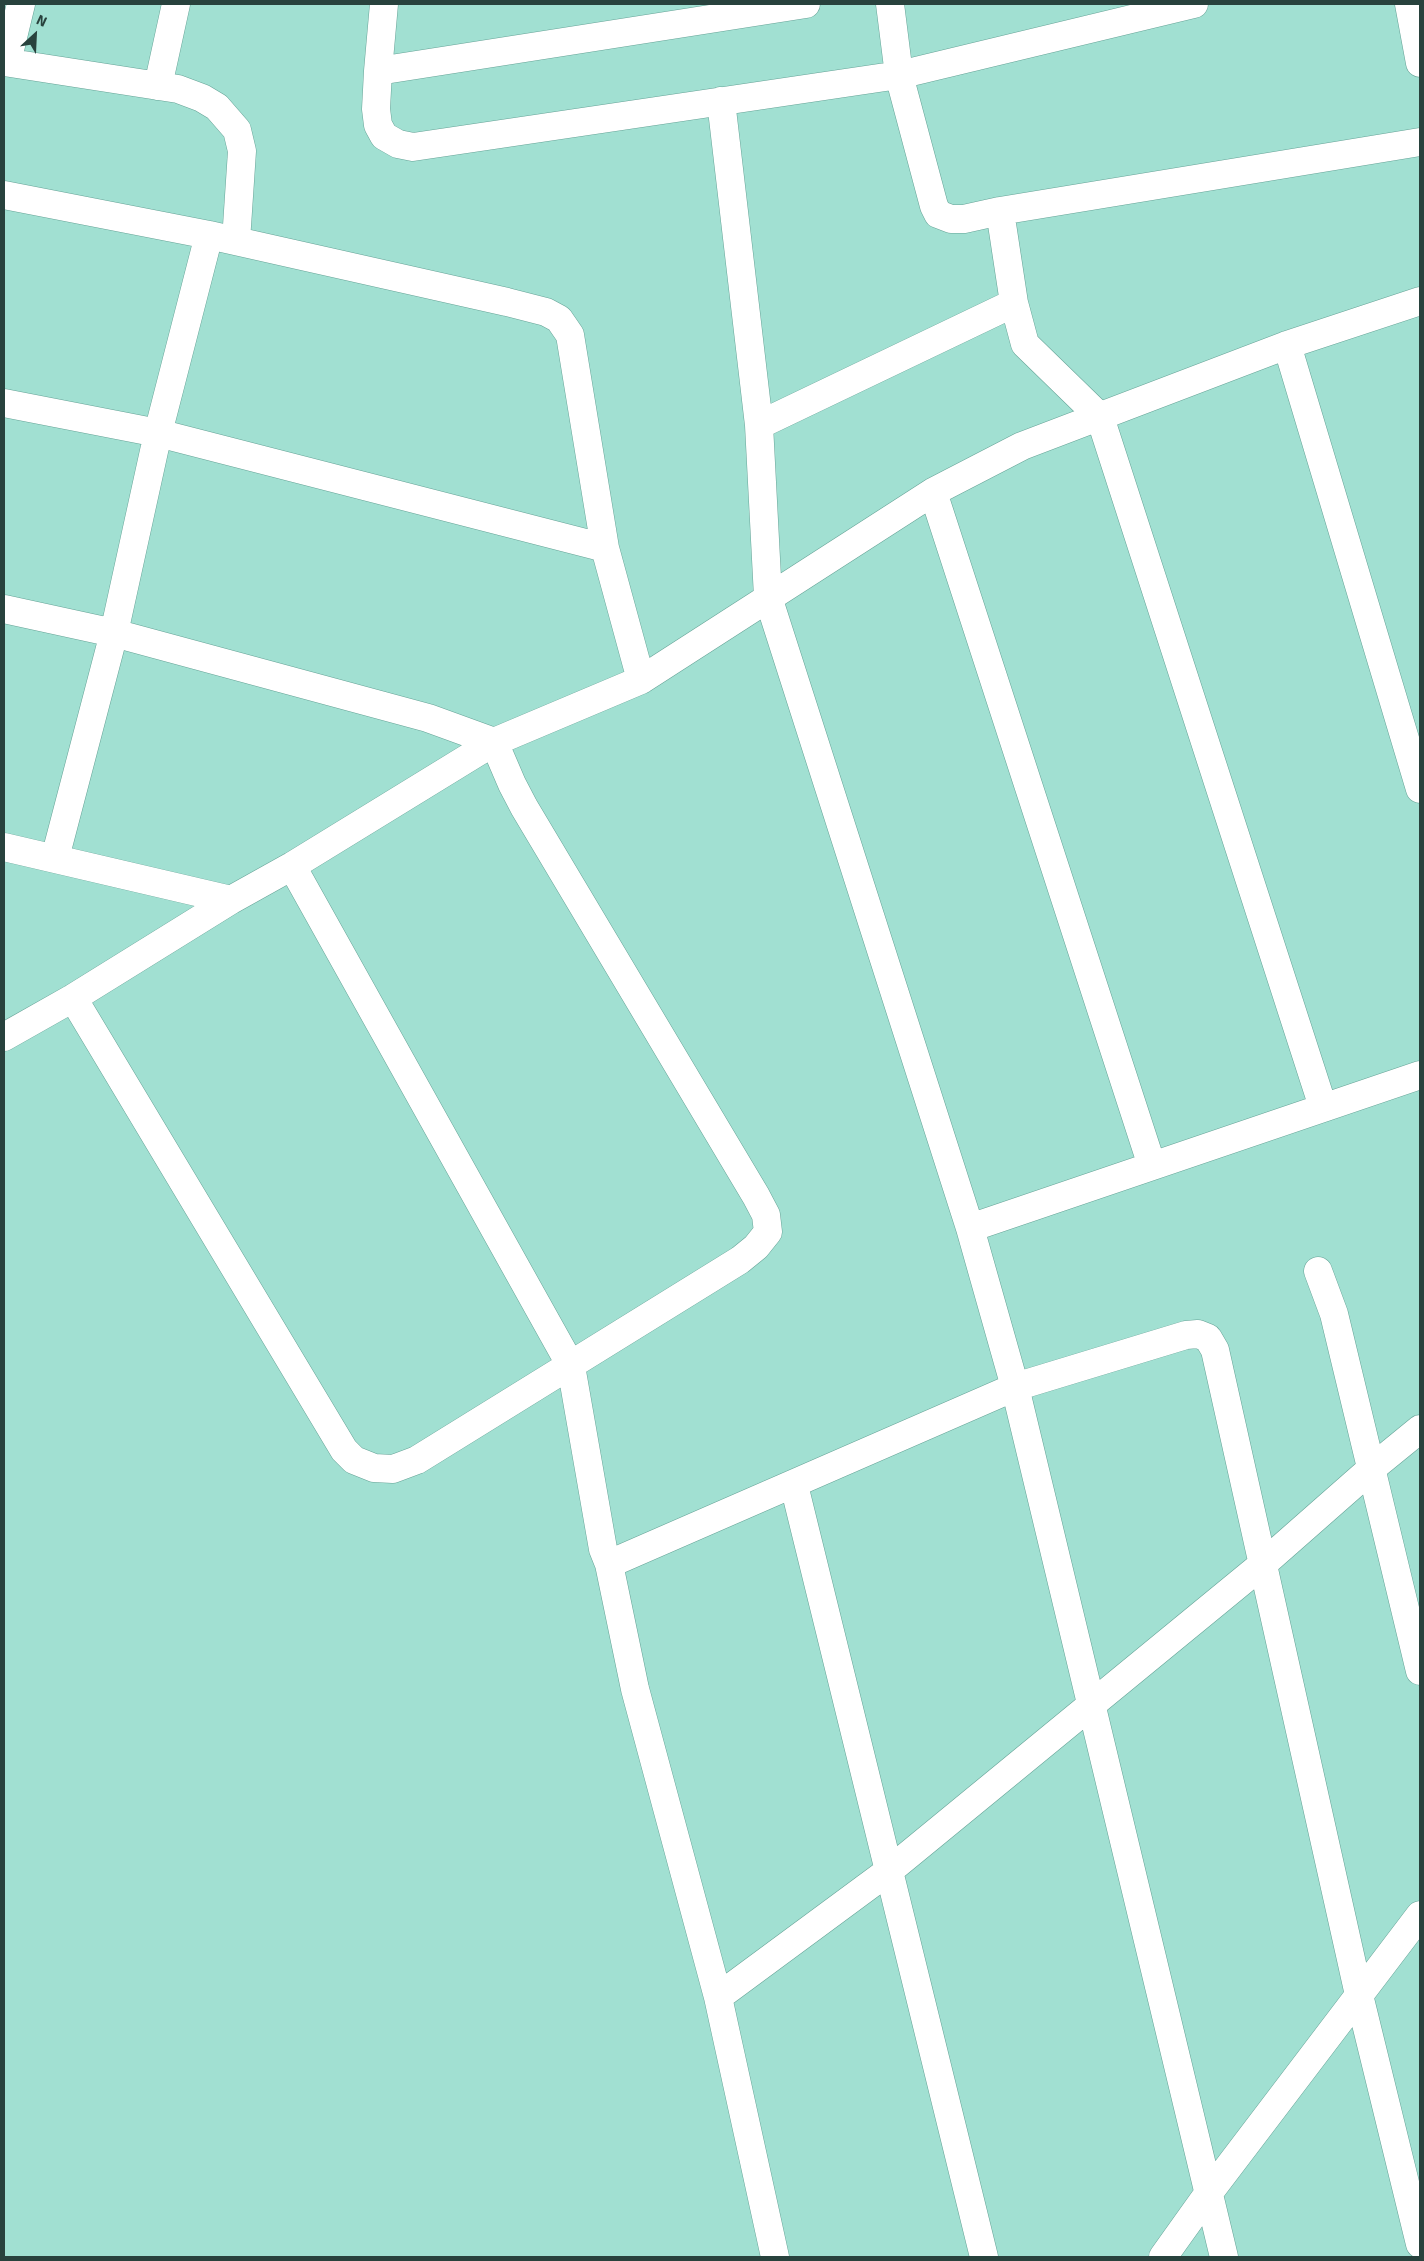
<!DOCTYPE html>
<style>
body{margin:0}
#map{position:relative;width:1424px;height:2261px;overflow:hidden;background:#a1e0d2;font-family:Signika,sans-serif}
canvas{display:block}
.frame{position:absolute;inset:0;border:5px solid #28423d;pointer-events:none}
.north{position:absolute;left:10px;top:10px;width:50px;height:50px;-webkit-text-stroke:4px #a1e0d2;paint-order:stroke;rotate:25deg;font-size:14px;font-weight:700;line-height:20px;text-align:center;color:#28423d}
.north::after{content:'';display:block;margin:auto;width:18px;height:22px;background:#28423d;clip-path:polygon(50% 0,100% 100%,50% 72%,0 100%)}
</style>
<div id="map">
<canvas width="1424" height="2261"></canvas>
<div class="frame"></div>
<div class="north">N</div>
</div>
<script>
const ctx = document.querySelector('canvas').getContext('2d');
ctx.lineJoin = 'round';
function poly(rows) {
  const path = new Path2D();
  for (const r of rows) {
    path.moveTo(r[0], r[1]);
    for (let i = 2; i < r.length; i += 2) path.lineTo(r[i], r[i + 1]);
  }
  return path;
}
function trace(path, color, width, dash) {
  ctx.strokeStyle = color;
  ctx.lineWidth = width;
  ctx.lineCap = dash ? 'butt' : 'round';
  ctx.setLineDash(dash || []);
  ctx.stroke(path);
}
const street = poly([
 [384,4,378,71,376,109,378,125,384,136,398,144,413,147,899,75,1194,4],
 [890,4,899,75,934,206,938,214,951,219,964,219,1000,211,1420,142],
 [1409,4,1420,63],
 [4,62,178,89,202,98,217,107,237,130,242,151,236,241],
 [7,62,21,4],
 [378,71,806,4],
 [158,86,176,4],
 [721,101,759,425,768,597,970,1228,1015,1387,1224,2257],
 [4,195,209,235,507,302,546,312,559,319,570,335,605,548,641,680],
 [1000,211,1014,303,1025,344,1100,417,1323,1107],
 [1287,345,1420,789],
 [4,403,158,433,605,548],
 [759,425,1014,303],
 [933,492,1152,1166],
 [4,609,114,633,428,718,494,742,512,784,524,807,756,1196,766,1215,768,1232,756,1247,740,1260,417,1460,393,1469,374,1468,354,1460,344,1450,73,998],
 [4,847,231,900],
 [55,858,114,633,158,433,209,235],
 [292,866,571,1366,603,1549,609,1564,635,1689,718,1997,775,2257],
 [4,1037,73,998,231,900,292,866,494,742,641,680,933,492,1022,446,1287,345,1420,301],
 [970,1228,1420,1075],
 [1318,1271,1334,1314,1420,1671],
 [794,1485,984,2257],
 [609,1564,1015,1387,1186,1335,1198,1334,1208,1338,1215,1350,1359,1995,1420,2244],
 [718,1997,890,1870,1263,1564,1371,1469,1420,1429],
 [1163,2257,1208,2194,1420,1915]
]);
trace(street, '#66a397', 29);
trace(street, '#fff', 28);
</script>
